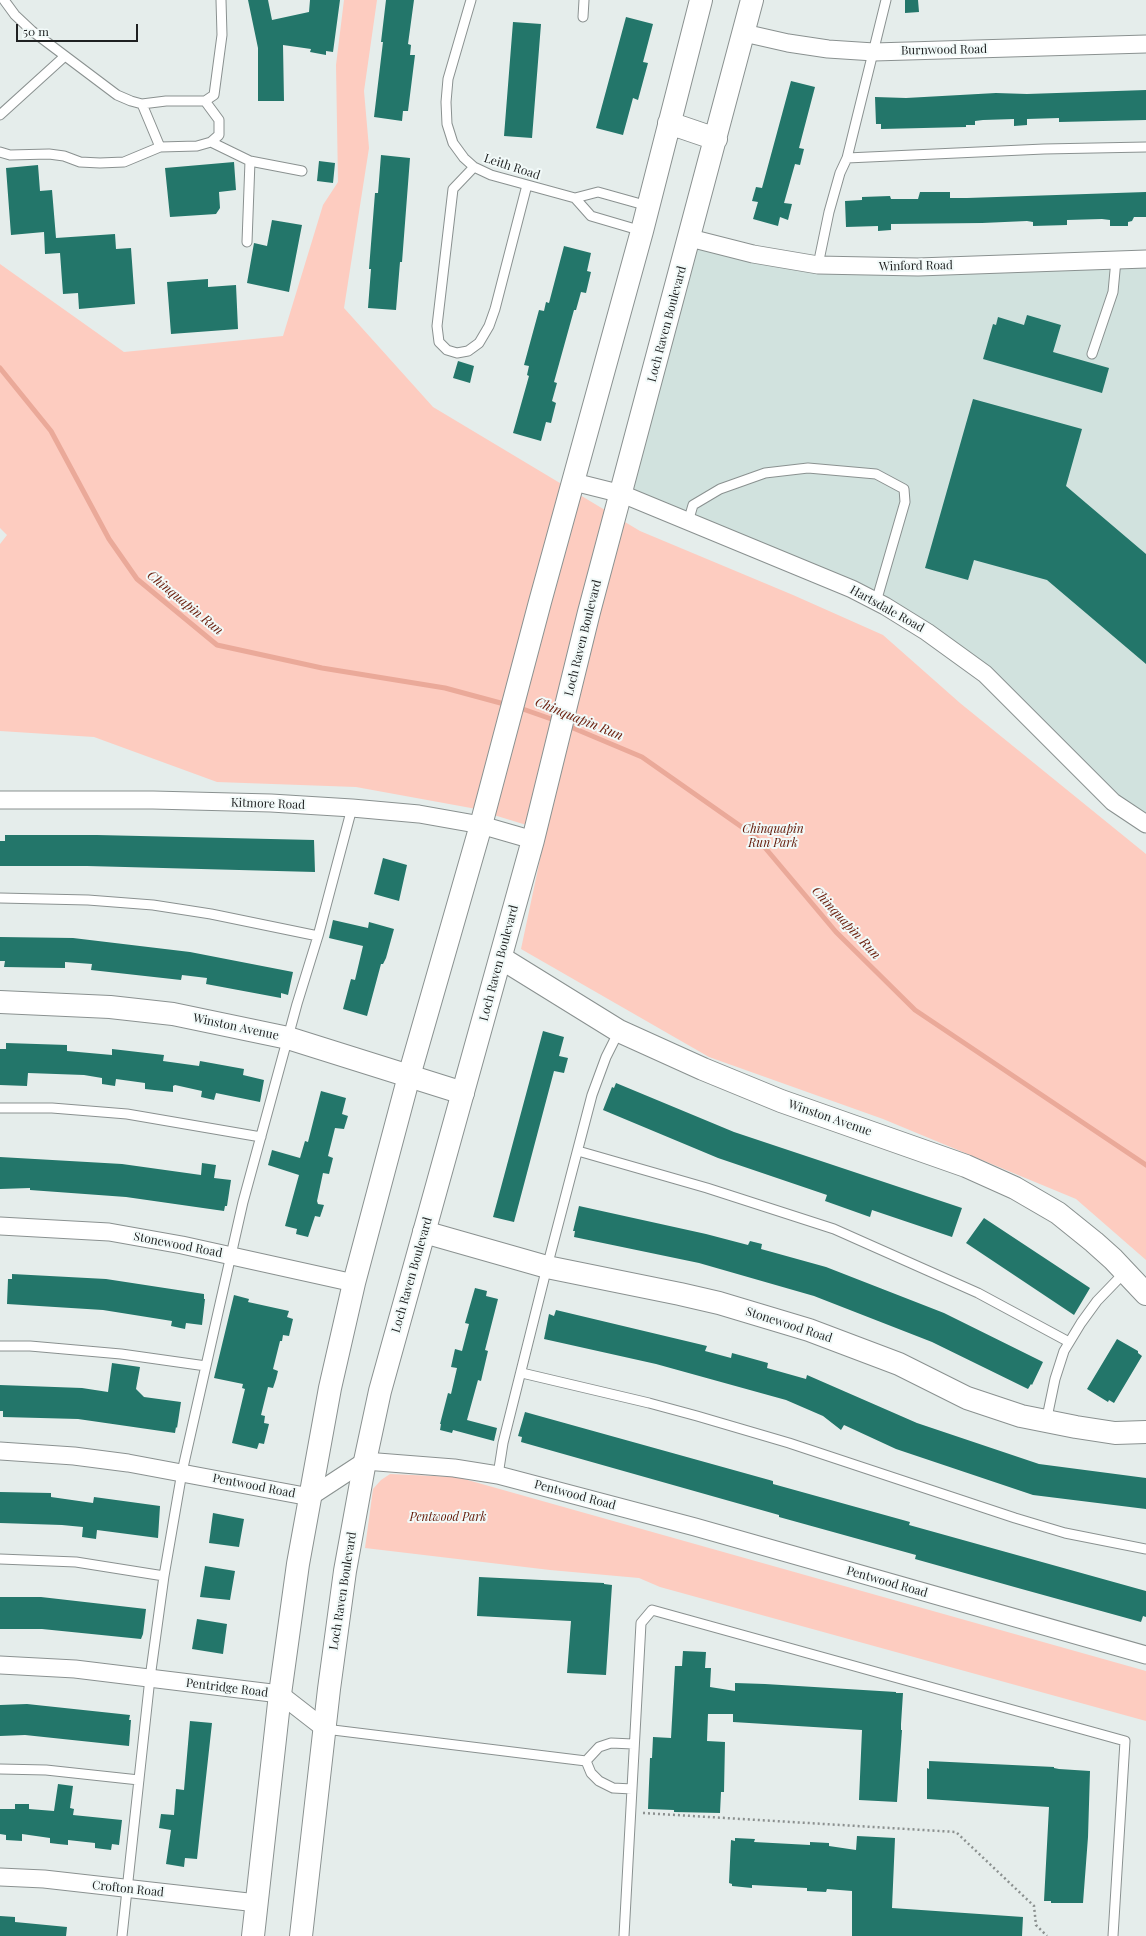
<!DOCTYPE html>
<style>
body{margin:0}
#map{position:relative;width:1146px;height:1936px;overflow:hidden;background:#e5edeb;font-family:"Playfair Display",serif}
canvas{display:block}
.scale{position:absolute;left:16px;top:24px;width:122px;height:18px;box-sizing:border-box;border:2px solid #1f2121;border-top:0;padding-left:5px;font-size:12px;line-height:14px;white-space:nowrap;color:#1f2121;-webkit-text-stroke:3px #f2faf9;paint-order:stroke}
</style>
<div id="map">
<canvas width="1146" height="1936"></canvas>
<div class="scale">50 m</div>
</div>
<script>
const ctx = document.querySelector('canvas').getContext('2d');
ctx.lineJoin = 'round';
function fillPath(path, color) {
  ctx.fillStyle = color;
  ctx.fill(path, 'evenodd');
}
function poly(rows) {
  const path = new Path2D();
  for (const r of rows) {
    path.moveTo(r[0], r[1]);
    for (let i = 2; i < r.length; i += 2) path.lineTo(r[i], r[i + 1]);
  }
  return path;
}
function trace(path, color, width, dash) {
  ctx.strokeStyle = color;
  ctx.lineWidth = width;
  ctx.lineCap = dash ? 'butt' : 'round';
  ctx.setLineDash(dash || []);
  ctx.stroke(path);
}
function drawText(font, color, halo, rows, align = 'center') {
  ctx.font = font + ' "Playfair Display",serif';
  ctx.lineWidth = 4;
  ctx.setLineDash([]);
  ctx.textBaseline = 'middle';
  ctx.strokeStyle = halo;
  ctx.fillStyle = color;
  for (const [text, x, y, turn = 0] of rows) {
    ctx.save();
    ctx.translate(x, y);
    ctx.rotate((+turn || 0) * Math.PI / 180);
    ctx.textAlign = isNaN(turn) ? turn : align;
    if (halo) ctx.strokeText(text, 0, 0);
    ctx.fillText(text, 0, 0);
    ctx.restore();
  }
}
fillPath(poly([
 [690,238,818,265,1146,259,1146,824,985,674,885,606,622,494]
]), '#d1e2de');
fillPath(poly([
 [344,0,377,0,364,91,369,148,344,308,433,407,640,531,793,595,883,635,960,703,1146,854,1146,1260,1076,1199,883,1119,709,1057,521,949,546,831,471,808,356,787,217,782,94,737,0,731,0,544,7,535,0,528,0,264,124,352,283,336,323,205,338,182,336,65],
 [390,1474,457,1477,1146,1671,1146,1721,660,1587,639,1578,550,1570,365,1548,373,1489,381,1480]
]), '#fdccc0');
trace(poly([
 [0,368,51,431,109,539,137,579,217,645,322,668,445,688,508,705],
 [517,707,557,721],
 [566,725,642,757,756,837,836,932,915,1010,1146,1165]
]), '#eaa999', 5);
fillPath(poly([
 [248,0,268,0,272,20,309,12,310,0,340,0,333,52,326,51,326,55,310,52,311,49,283,45,284,101,258,101,258,48],
 [386,0,414,0,408,44,411,45,410,55,415,55,408,111,403,111,402,121,374,117,383,42,381,42],
 [905,0,918,0,919,12,905,13],
 [626,17,653,24,643,62,648,63,638,100,633,98,623,135,596,128],
 [513,22,541,24,532,138,504,136],
 [791,81,815,87,799,148,804,149,800,165,795,164,784,203,792,204,788,220,780,217,778,226,753,219,758,202,752,201,756,187,762,188],
 [1146,90,1146,120,1059,122,1059,118,1027,119,1027,125,1014,126,1014,119,983,120,975,121,975,125,966,125,966,127,881,129,881,124,876,124,875,97,906,98,996,93,1027,94],
 [381,155,410,158,402,262,400,262,396,310,368,308,371,269,369,269,375,193,378,193],
 [319,161,335,163,333,183,317,181],
 [234,162,236,190,219,192,220,208,216,214,170,217,165,168],
 [38,165,40,191,52,190,56,238,115,234,116,249,131,248,135,304,79,309,78,293,63,294,60,253,45,254,44,232,11,235,6,168],
 [920,192,950,192,950,198,967,198,1146,192,1146,217,1134,217,1132,221,1128,222,1128,226,1110,226,1110,220,1102,219,1067,220,1067,225,1033,226,1033,222,1027,221,982,223,891,224,891,230,878,231,878,226,846,227,845,201,862,200,862,197,890,196,891,199,918,199],
 [272,220,302,225,289,292,247,283,254,243,267,246],
 [564,246,591,253,587,271,591,272,586,293,581,292,576,310,574,310,554,382,557,383,552,401,556,403,551,423,546,422,541,441,513,433,529,376,527,375,529,366,524,365,539,310,544,311,546,302,549,303],
 [208,279,208,287,236,285,238,329,171,334,167,282],
 [1027,315,1061,325,1053,352,1109,368,1102,393,983,359,993,324,996,325,998,317,1024,325],
 [458,361,474,366,470,383,453,378],
 [973,399,1082,429,1066,486,1146,554,1146,664,1047,580,974,560,968,580,925,568],
 [5,835,97,835,314,840,315,872,87,866,0,866,0,841,5,841],
 [383,858,407,865,399,901,374,894],
 [333,920,368,928,369,922,394,929,386,958,383,964,381,964,367,1016,343,1009,351,979,355,980,363,946,329,938],
 [0,937,73,938,190,952,293,972,288,995,281,993,281,998,206,984,207,978,182,975,181,980,91,970,92,964,65,962,65,968,4,967,5,961,0,961],
 [543,1031,564,1037,559,1056,568,1058,564,1073,554,1071,514,1222,493,1217],
 [6,1043,67,1045,67,1051,112,1055,112,1049,164,1055,163,1061,199,1066,200,1061,244,1069,243,1075,264,1080,260,1102,216,1093,214,1100,201,1097,202,1091,175,1085,173,1086,173,1092,145,1089,145,1083,116,1079,115,1086,102,1084,102,1078,84,1075,28,1073,27,1086,0,1085,0,1049,6,1049],
 [616,1083,734,1132,962,1208,952,1237,872,1210,870,1217,825,1201,827,1195,718,1158,603,1110,612,1087,614,1088],
 [321,1091,346,1098,342,1114,348,1116,344,1129,335,1128,328,1156,333,1158,329,1174,323,1173,317,1201,318,1204,324,1205,320,1217,315,1216,308,1237,296,1234,297,1229,285,1226,299,1175,268,1165,272,1150,300,1158,305,1141,308,1142],
 [0,1157,122,1164,201,1175,202,1163,216,1165,214,1178,231,1180,227,1206,225,1206,224,1211,126,1197,30,1190,30,1188,0,1189],
 [579,1206,706,1234,748,1245,750,1241,762,1244,761,1249,826,1267,944,1313,1043,1362,1032,1385,1031,1384,1028,1389,932,1342,814,1296,699,1263,574,1237,575,1231,573,1231],
 [984,1218,1090,1288,1074,1315,966,1243],
 [12,1274,106,1279,204,1294,204,1299,205,1299,202,1325,186,1323,185,1329,171,1326,172,1321,103,1310,7,1304,8,1279,12,1279],
 [475,1288,487,1291,486,1296,498,1299,485,1350,488,1351,481,1381,478,1380,467,1420,497,1428,494,1441,453,1430,452,1433,440,1430,441,1424,440,1424,448,1393,451,1394,457,1368,451,1367,455,1349,462,1351,469,1324,465,1323],
 [234,1295,249,1299,248,1302,289,1311,287,1317,293,1319,289,1336,283,1335,282,1341,280,1341,273,1369,278,1371,276,1379,273,1388,268,1387,261,1415,265,1416,264,1423,269,1424,264,1444,259,1443,257,1449,232,1443,245,1389,242,1388,243,1384,214,1378],
 [556,1310,707,1346,705,1351,731,1358,732,1353,768,1363,767,1368,806,1379,807,1375,917,1423,1039,1464,1146,1478,1146,1509,1033,1495,896,1449,844,1425,841,1430,823,1416,786,1400,656,1364,544,1339,549,1314,554,1316],
 [1117,1339,1138,1351,1138,1353,1142,1356,1114,1403,1109,1400,1108,1402,1087,1389],
 [112,1363,140,1367,136,1389,144,1397,181,1402,177,1428,176,1427,175,1433,78,1419,3,1417,3,1411,0,1411,0,1385,82,1388,108,1392],
 [525,1412,773,1481,773,1484,910,1522,909,1525,1146,1591,1146,1617,1143,1616,1141,1622,1018,1588,915,1559,916,1555,779,1517,779,1515,521,1442,522,1437,518,1436],
 [0,1492,51,1493,51,1497,93,1503,94,1497,160,1506,158,1538,97,1530,96,1539,82,1537,83,1527,62,1525,0,1523],
 [213,1513,244,1519,239,1547,209,1543],
 [205,1566,235,1571,230,1600,200,1597],
 [479,1577,604,1583,604,1584,612,1585,606,1675,567,1673,571,1621,477,1616],
 [0,1597,41,1597,146,1609,143,1634,141,1639,42,1629,0,1629],
 [197,1619,227,1624,223,1654,192,1649],
 [683,1651,706,1652,705,1668,711,1668,710,1687,735,1691,735,1683,765,1684,896,1692,896,1693,903,1693,901,1724,901,1730,902,1730,897,1802,859,1800,862,1730,733,1722,733,1714,708,1714,707,1741,725,1742,724,1792,721,1792,720,1813,674,1812,674,1810,648,1809,650,1758,652,1758,653,1737,671,1738,675,1666,682,1666],
 [27,1704,130,1715,129,1720,131,1720,129,1746,25,1735,0,1736,0,1705],
 [190,1721,212,1723,197,1859,185,1858,184,1867,166,1864,171,1830,159,1828,161,1814,174,1815,176,1789,184,1790],
 [929,1761,1054,1767,1054,1768,1059,1769,1090,1771,1088,1837,1083,1903,1051,1903,1051,1901,1044,1901,1049,1807,927,1799,927,1768,929,1769],
 [58,1784,73,1786,70,1808,74,1809,73,1815,122,1820,119,1845,112,1844,111,1850,95,1848,95,1843,68,1840,68,1845,58,1844,50,1843,50,1838,22,1834,22,1841,6,1840,6,1835,0,1834,0,1809,15,1809,15,1804,29,1804,29,1809,54,1811],
 [857,1836,895,1838,892,1908,1023,1917,1022,1936,852,1936,852,1891,827,1889,826,1892,807,1891,807,1888,752,1885,752,1888,732,1886,732,1884,729,1883,731,1840,735,1841,735,1838,755,1839,754,1842,810,1845,810,1842,829,1843,829,1846,856,1850],
 [0,1916,15,1917,15,1922,67,1927,66,1936,0,1936]
]), '#23766a');
const service = poly([
 [4,0,15,15,32,31,117,95,131,101,142,104,166,101,205,101,214,95,222,35,221,0],
 [471,0,448,79,446,102,447,124,453,143,464,158,474,167,491,175,575,198,591,216,642,231],
 [583,17,584,0],
 [142,104,160,147],
 [0,115,65,56],
 [211,142,250,161,247,242],
 [0,152,10,155,49,154,64,156,80,162,100,163,124,162,160,147,197,146,211,142,219,135,219,120,205,101],
 [847,158,1044,149,1146,147],
 [250,161,302,171],
 [474,167,453,189,437,326,439,342,447,350,457,353,468,351,479,343,489,326,495,309,527,185],
 [575,198,598,192,648,206],
 [818,265,829,212,840,173,847,158,886,0],
 [1092,354,1113,292,1116,260],
 [688,522,693,505,720,489,765,473,808,468,876,474,904,489,905,502,876,602],
 [0,898,88,900,153,905,211,914,318,936],
 [0,1108,52,1108,127,1114,261,1137],
 [578,1151,707,1188,834,1229,978,1293,1069,1342],
 [0,1346,30,1346,121,1354,206,1366],
 [522,1373,649,1403,697,1416,789,1443,1015,1518,1065,1533,1146,1549],
 [1046,1422,1055,1379,1064,1351,1081,1323,1097,1301,1125,1272],
 [498,1475,503,1443,547,1267,592,1095,606,1057,619,1031],
 [0,1559,76,1562,164,1576],
 [325,1729,586,1761],
 [0,1769,46,1770,139,1780],
 [632,1789,613,1788,599,1781,591,1773,586,1761,599,1747,611,1743,633,1744],
 [122,1936,150,1678,164,1576,182,1472,243,1202,297,1004,318,936,352,808],
 [624,1936,641,1623,652,1610,1125,1741,1113,1936]
]);
const minor = poly([
 [744,33,788,43,828,49,874,52,1146,44],
 [690,238,753,254,818,265,918,267,1146,259],
 [574,482,622,494,852,589,885,606,927,632,985,674,1113,802,1146,824],
 [0,800,153,800,271,803,352,808,419,814,481,825,533,840],
 [0,1226,109,1232,182,1245,354,1283],
 [0,1451,74,1456,128,1463,310,1497,365,1461,454,1468,498,1475,695,1527,1146,1655],
 [0,1665,75,1669,280,1694,325,1729],
 [0,1877,44,1879,257,1903]
]);
const tertiary = poly([
 [501,958,619,1031,703,1069,781,1101,966,1166,1015,1188,1058,1213,1094,1242,1113,1259,1146,1294],
 [0,1002,110,1007,173,1014,288,1038,463,1093],
 [424,1232,547,1267,680,1294,719,1303,809,1330,899,1364,967,1398,1021,1416,1076,1427,1115,1433,1146,1432]
]);
const primary = poly([
 [669,123,716,139],
 [253,1936,280,1694,298,1564,330,1388,354,1283,409,1076,481,825,540,602,642,231,701,0],
 [301,1936,329,1689,345,1571,365,1461,380,1391,533,840,589,612,752,0]
]);
trace(service, '#8a9190', 11);
trace(minor, '#8a9190', 19);
trace(tertiary, '#8a9190', 24);
trace(primary, '#8a9190', 24);
trace(poly([
 [643,1813,956,1832,1034,1906,1036,1925,1047,1936]
]), '#8b908f', 2.5, [2, 3]);
trace(service, '#fff', 9);
trace(minor, '#fff', 17);
trace(tertiary, '#fff', 22);
trace(primary, '#fff', 22);
drawText('12px', '#1f2121', '#f2faf9', [
 ["Burnwood Road",944,50,-1],
 ["Leith Road",512,167,18],
 ["Winford Road",916,266,-1],
 ["Loch Raven Boulevard",667,324,-75],
 ["Hartsdale Road",887,609,29],
 ["Loch Raven Boulevard",583,638,-76],
 ["Kitmore Road",268,804,2],
 ["Loch Raven Boulevard",499,963,-75],
 ["Winston Avenue",236,1027,12],
 ["Winston Avenue",830,1118,19],
 ["Stonewood Road",178,1245,11],
 ["Loch Raven Boulevard",412,1275,-74],
 ["Stonewood Road",789,1325,18],
 ["Pentwood Road",254,1486,11],
 ["Pentwood Road",575,1495,15],
 ["Pentwood Road",887,1582,16],
 ["Loch Raven Boulevard",343,1591,-81],
 ["Pentridge Road",227,1688,7],
 ["Crofton Road",128,1889,6]
]);
drawText('italic 12px', '#601503', '#f2faf9', [
 ["Chinquapin",773,829],
 ["Run Park",773,843],
 ["Pentwood Park",448,1517]
]);
drawText('italic 13px', '#6d2210', '#f2faf9', [
 ["Chinquapin Run",185,603,39],
 ["Chinquapin Run",579,719,22],
 ["Chinquapin Run",846,923,47]
]);
</script>
